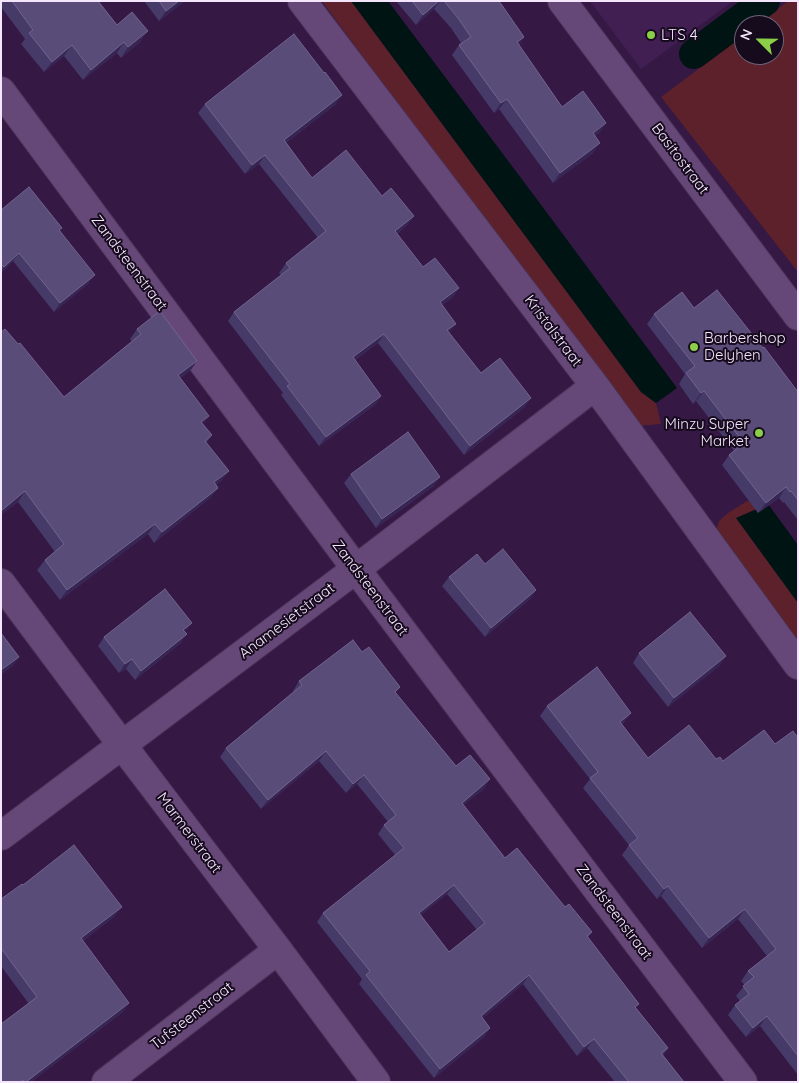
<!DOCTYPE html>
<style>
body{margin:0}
#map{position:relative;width:799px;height:1083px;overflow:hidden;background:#351844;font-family:Quicksand,sans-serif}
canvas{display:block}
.frame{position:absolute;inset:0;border:2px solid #f4e6fd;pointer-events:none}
.north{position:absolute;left:734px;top:15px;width:50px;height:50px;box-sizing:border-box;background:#160a1d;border:1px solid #6f6277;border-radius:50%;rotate:293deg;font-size:14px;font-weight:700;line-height:20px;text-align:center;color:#f4e6fd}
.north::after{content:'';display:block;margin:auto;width:18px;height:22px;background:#8bce47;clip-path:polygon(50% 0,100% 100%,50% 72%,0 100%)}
</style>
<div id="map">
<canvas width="799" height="1083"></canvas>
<div class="frame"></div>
<div class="north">N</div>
</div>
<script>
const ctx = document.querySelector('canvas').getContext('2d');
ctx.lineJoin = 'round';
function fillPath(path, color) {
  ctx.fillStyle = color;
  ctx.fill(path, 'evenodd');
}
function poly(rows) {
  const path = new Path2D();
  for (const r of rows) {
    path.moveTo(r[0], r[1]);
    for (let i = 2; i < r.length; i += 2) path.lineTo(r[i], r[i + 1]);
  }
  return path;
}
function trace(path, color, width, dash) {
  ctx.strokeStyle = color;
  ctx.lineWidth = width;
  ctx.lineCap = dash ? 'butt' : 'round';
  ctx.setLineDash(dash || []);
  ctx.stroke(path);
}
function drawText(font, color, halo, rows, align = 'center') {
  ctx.font = font + ' Quicksand,sans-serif';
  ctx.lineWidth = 4;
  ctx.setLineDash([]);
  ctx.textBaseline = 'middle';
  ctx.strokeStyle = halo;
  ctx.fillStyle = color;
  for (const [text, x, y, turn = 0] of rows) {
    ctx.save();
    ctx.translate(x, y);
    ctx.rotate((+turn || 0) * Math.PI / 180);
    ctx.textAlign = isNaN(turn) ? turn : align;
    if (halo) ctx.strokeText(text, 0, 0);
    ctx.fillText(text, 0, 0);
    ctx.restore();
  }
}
fillPath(poly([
 [590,1,733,1,641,69]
]), '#411f53');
fillPath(poly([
 [322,1,351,1,641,392,656,403,661,424,637,426,488,226],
 [788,1,798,1,798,272,661,97,744,35,744,55,774,55,774,25,757,25],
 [747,501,768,504,737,519,798,603,798,643,716,531,719,521,728,513]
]), '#5d212c');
fillPath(poly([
 [351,1,388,1,533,194,677,388,656,403,641,392],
 [768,504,798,545,798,603,736,518]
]), '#011414');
trace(poly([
 [694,54,765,1]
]), '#011414', 30);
const minor = poly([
 [302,1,595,386,798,665],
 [562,1,798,316],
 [1,91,356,569,584,872,743,1082],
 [1,583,122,745,278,950,376,1082],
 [1,836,356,569,595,386],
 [106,1082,278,950]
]);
trace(minor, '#4c3358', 30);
trace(minor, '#664878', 28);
fillPath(poly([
 [1,1,98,1,117,25,140,42,121,58,117,53,83,80,64,56,44,72,21,44,25,39,1,7],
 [144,1,185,1,159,21],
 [396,1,499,1,524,37,519,45,562,107,606,123,599,133,595,136,593,153,553,183,499,109,494,113,452,55,459,45,461,43,451,28,434,9,416,25],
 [205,104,336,104,286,143,312,178,382,196,414,216,407,225,397,234,423,267,459,288,452,298,442,305,449,333,481,373,525,407,464,455,378,343,355,360,381,396,375,405,319,446,281,395,283,393,228,321,234,312,281,275,279,273,286,263,318,238,259,164,245,174,198,113],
 [1,210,60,231,89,283,54,312,13,261,1,273],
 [694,308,798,392,798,520,784,502,783,503,779,498,758,513,722,465,729,455,734,451,696,401,693,404,679,384,685,374,647,324,654,314],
 [137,329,197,361,190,371,180,378,203,424,212,435,206,443,229,471,221,481,216,485,218,488,210,498,154,543,148,534,60,600,37,570,45,560,55,552,18,502,1,515,1,332,18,344,64,397,132,342,130,339],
 [351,474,434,486,376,528,344,483],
 [485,564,536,590,530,599,485,637,442,586,449,577],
 [185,632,181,643,135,680,126,669,119,673,98,646,104,637],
 [362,652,456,766,484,789,463,805,505,858,565,907,592,932,588,937,636,1009,668,1048,663,1055,684,1082,615,1082,587,1048,577,1056,523,984,483,1018,490,1028,484,1037,434,1078,359,984,362,979,317,922,323,913,395,855,378,834,384,825,388,822,357,784,346,793,319,761,261,809,220,757,226,748,294,692,293,691,299,681],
 [447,894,477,930,449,952,421,915],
 [639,653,726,656,719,666,668,707,633,663],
 [547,706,631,713,624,722,622,725,648,758,716,759,723,761,775,744,798,738,798,1075,760,1026,746,1037,728,1015,735,1005,740,1001,736,996,745,985,741,981,748,971,767,956,738,919,702,948,661,896,657,899,622,855,629,845,583,788,590,779,540,716],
 [23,885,115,916,83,941,123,1012,31,1082,1,1082,29,1004,1,966,1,899]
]), '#463a69');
fillPath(poly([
 [179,1,185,1,159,21,166,11],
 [439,1,440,1,434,9,416,25,423,15],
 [148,31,140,42,121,58,128,47],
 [524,37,517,47,517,42],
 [124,42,117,53,83,80,91,70],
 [72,45,64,56,44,72,52,62],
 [342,95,336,104,278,149,284,140],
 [507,99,499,109,494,113,501,103],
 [606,123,599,133,586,143,593,133],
 [600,143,593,153,553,183,560,173],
 [265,155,259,164,245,174,252,165],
 [414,216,407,225,388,241,395,231],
 [19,253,13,261,1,273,1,272,4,267],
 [95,275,89,283,54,312,60,303],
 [459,288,452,298,433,312,440,302],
 [456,324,449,333,447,330],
 [384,334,378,343,346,366,353,357],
 [197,361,190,371,171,386,178,375],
 [704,391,696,401,693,404,701,393],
 [381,396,375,405,319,446,326,437],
 [531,398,525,407,464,455,470,446],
 [209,416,202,426,201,422],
 [229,471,221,481,206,493,214,482],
 [440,477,434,486,376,528,382,519],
 [786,487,779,498,758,513,766,503],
 [218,488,210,498,154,543,162,532],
 [25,491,18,502,1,515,1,511],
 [155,524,148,534,60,600,67,590],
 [536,590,530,599,485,637,491,628],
 [192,623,185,632,183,630],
 [187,634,181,643,135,680,141,671],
 [726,656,719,666,668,707,674,698],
 [19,657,13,666,1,675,1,670],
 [132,659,126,669,119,673,125,664],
 [631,713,624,722,613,732,620,722],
 [326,751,319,761,261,809,268,800],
 [364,775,357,784,346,793,353,784],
 [490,779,484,789,455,812,462,803],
 [454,885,447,894,413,922,419,913],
 [668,886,661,896,657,899,664,889],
 [122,907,115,916,75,947,81,938],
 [745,909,738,919,702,948,709,938],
 [529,975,523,984,475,1025,481,1016],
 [129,1003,123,1012,31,1082,26,1082],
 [767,1016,760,1026,746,1037,753,1028],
 [490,1028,484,1037,434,1078,440,1069],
 [594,1039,587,1048,577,1056,584,1047]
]), '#372554');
const building = poly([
 [12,1,98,1,117,25,132,12,148,31,128,47,124,42,91,70,72,45,52,62,29,33,33,30,12,1],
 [159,1,179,1,166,11,159,1],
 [412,1,439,1,423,15,412,1],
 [444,1,499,1,524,37,517,42,562,107,583,91,606,123,593,133,600,143,560,173,507,99,501,103,459,45,471,37,458,18,444,1],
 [294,34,324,73,325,72,342,95,284,140,312,178,346,150,382,196,391,188,414,216,395,231,423,267,435,258,459,288,440,302,456,324,447,330,481,373,500,358,531,398,470,446,384,334,353,357,381,396,326,437,287,386,290,384,234,312,290,268,286,263,326,231,265,155,252,165,205,104,294,34],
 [29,187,62,228,59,230,95,275,60,303,19,253,4,267,1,264,1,210,29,187],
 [717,290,763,348,764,347,798,392,798,500,791,491,790,492,786,487,766,503,729,455,744,443,704,391,701,393,686,373,695,366,654,314,682,292,694,308,717,290],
 [160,311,197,361,178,375,209,416,201,422,212,435,205,441,229,471,214,482,218,488,162,532,155,524,67,590,45,560,64,544,25,491,1,511,1,478,2,478,1,477,1,332,5,329,18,344,20,343,64,397,141,334,137,329,160,311],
 [408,432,440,477,382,519,351,474,408,432],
 [503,549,536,590,491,628,449,577,477,554,485,564,503,549],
 [165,589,192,623,183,630,187,634,141,671,132,659,125,664,104,637,165,589],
 [690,612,726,656,674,698,639,653,690,612],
 [1,633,19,657,1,670,1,633],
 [353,640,362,652,369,647,400,687,395,692,456,766,470,755,490,779,462,803,505,858,517,848,565,907,569,904,592,932,587,936,639,1004,635,1007,668,1048,661,1053,684,1082,629,1082,594,1039,584,1047,529,975,481,1016,490,1028,440,1069,366,975,370,971,323,913,404,848,384,825,396,815,364,775,353,784,326,751,268,800,226,748,302,685,299,681,353,640],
 [454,885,485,923,449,952,419,913,454,885],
 [597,667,631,713,620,722,648,758,689,725,716,759,720,757,723,761,764,730,775,744,793,731,798,738,798,1056,767,1016,753,1028,735,1005,749,994,743,986,754,977,748,971,776,949,745,909,709,938,668,886,664,889,629,845,638,838,590,778,598,772,547,706,597,667],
 [74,845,122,907,81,938,129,1003,26,1082,24,1082,23,1080,20,1082,1,1082,1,1024,37,997,1,948,1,899,22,884,23,885,74,845]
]);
fillPath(building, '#594c79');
trace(building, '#71648e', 1);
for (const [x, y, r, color] of [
 [651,35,5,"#8bce47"],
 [694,347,5,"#8bce47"],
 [759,433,5,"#8bce47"]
]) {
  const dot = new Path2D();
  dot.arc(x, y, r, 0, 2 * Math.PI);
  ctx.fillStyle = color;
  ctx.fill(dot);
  trace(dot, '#160a1d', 2);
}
drawText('15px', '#f4e6fd', '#160a1d', [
 ["LTS 4",661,35],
 ["Barbershop",704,338],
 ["Delyhen",704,355],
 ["Minzu Super",749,424,"right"],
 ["Market",749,441,"right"]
], 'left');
drawText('15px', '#f4e6fd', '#160a1d', [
 ["Basitostraat",680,159,53],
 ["Zandsteenstraat",129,263,53],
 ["Kristalstraat",553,331,53],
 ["Zandsteenstraat",370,588,53],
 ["Anamesietstraat",287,621,-37],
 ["Marmerstraat",189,833,53],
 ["Zandsteenstraat",614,912,53],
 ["Tufsteenstraat",192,1016,-38]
]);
</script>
